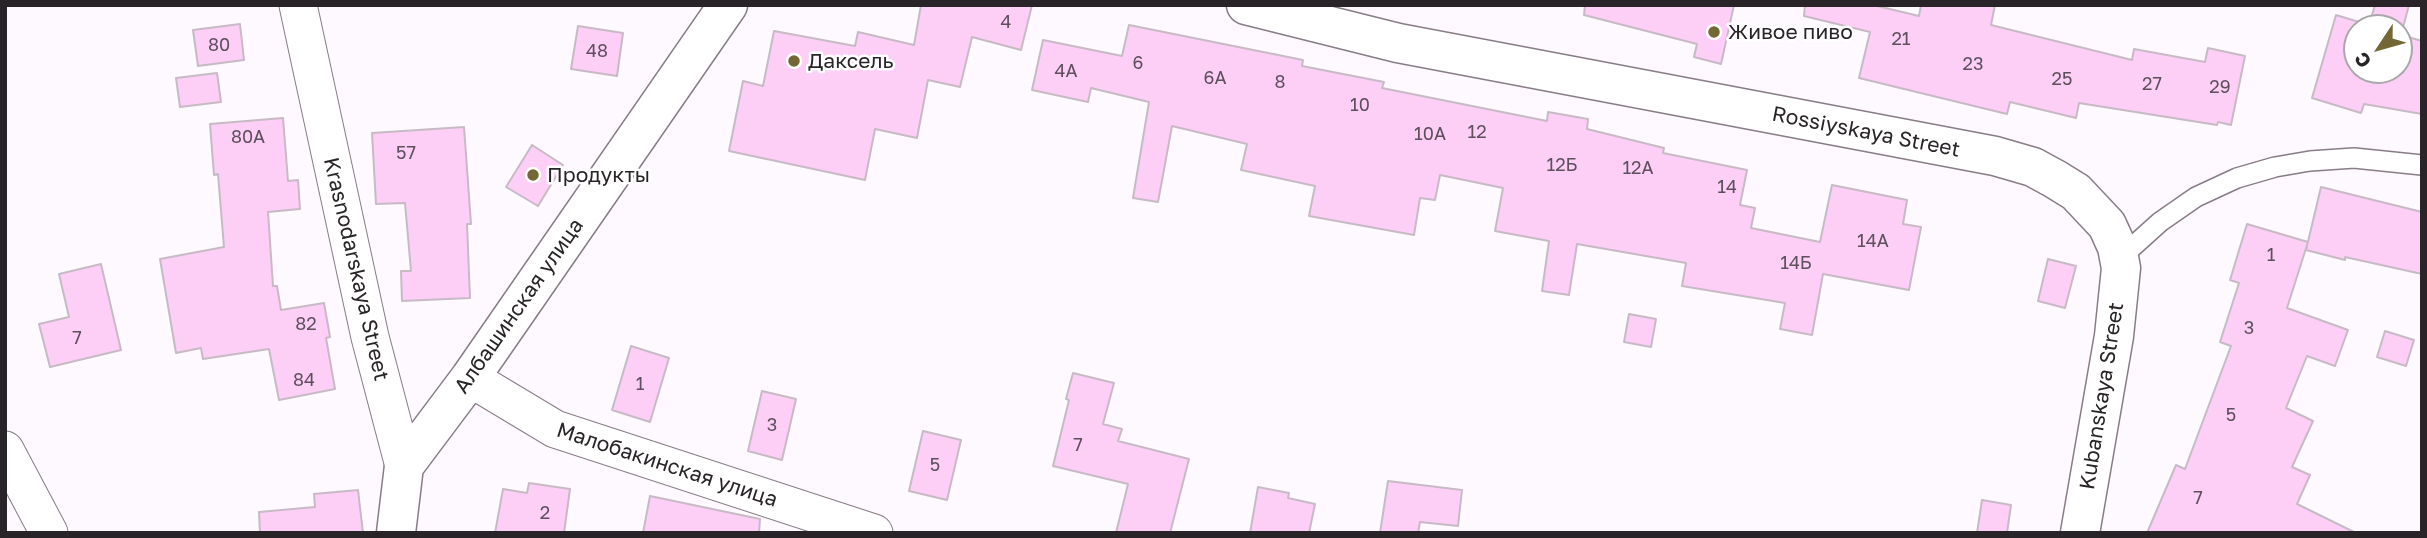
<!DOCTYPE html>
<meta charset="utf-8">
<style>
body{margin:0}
#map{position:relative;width:2427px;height:538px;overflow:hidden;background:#fef9fe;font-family:"Golos Text",sans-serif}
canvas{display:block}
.frame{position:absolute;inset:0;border:7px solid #282428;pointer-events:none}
.north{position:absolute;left:2343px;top:14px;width:70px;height:70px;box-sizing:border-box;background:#fff;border:2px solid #a9a7a9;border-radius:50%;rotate:234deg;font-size:19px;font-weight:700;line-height:28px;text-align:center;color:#282428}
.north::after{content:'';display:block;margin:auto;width:24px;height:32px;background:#736835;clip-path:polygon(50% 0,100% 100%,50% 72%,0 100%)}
</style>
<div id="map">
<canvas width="2427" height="538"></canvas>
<div class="frame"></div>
<div class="north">С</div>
</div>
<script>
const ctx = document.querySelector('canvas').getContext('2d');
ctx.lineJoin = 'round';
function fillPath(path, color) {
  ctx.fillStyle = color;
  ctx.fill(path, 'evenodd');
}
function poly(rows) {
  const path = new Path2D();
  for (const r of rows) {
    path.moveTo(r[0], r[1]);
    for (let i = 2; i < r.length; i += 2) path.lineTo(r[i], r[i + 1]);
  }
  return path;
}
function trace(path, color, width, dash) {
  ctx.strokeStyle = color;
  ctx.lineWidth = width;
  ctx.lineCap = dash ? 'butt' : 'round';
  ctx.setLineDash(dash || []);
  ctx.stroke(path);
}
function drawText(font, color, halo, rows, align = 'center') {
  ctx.font = font + ' "Golos Text",sans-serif';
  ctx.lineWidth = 5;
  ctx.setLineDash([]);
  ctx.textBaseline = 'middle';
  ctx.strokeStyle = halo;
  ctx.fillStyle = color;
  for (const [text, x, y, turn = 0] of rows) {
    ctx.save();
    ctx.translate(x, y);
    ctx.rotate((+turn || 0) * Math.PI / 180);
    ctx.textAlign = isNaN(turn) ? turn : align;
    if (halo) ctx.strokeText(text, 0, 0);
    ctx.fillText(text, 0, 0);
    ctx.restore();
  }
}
const building = poly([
 [921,5,1032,5,1021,50,972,37,960,87,928,80,917,138,875,129,865,180,729,151,743,81,763,86,774,31,855,46,858,32,914,45,921,5],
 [1585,5,1734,5,1721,64,1694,57,1697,44,1584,15,1585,5],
 [1805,5,1873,5,1919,16,1921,5,1995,5,1991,25,2132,60,2134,49,2205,62,2208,48,2245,56,2231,125,2218,122,2217,125,2079,103,2076,118,2010,102,2007,114,1859,78,1870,32,1804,16,1805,5],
 [2375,5,2409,5,2401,35,2422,41,2422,114,2364,104,2361,113,2312,98,2336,15,2369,25,2375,5],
 [2357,28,2399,28,2399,70,2357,70,2357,28],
 [240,24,244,60,198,66,193,30,240,24],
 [1129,25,1303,60,1302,66,1384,82,1382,88,1547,121,1548,112,1588,119,1587,129,1664,148,1663,153,1747,170,1740,205,1755,208,1751,228,1820,242,1832,185,1907,200,1903,224,1921,227,1909,290,1823,274,1812,335,1780,329,1785,303,1682,286,1686,263,1577,244,1569,295,1542,291,1549,241,1495,231,1503,188,1440,175,1435,200,1420,198,1414,235,1309,216,1315,186,1241,170,1247,144,1172,126,1158,202,1133,198,1149,102,1091,88,1088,102,1032,90,1043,40,1122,56,1129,25],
 [578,26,623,33,617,76,571,69,578,26],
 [217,73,221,102,180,107,176,78,217,73],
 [283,118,288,181,298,180,300,209,268,212,273,286,277,286,281,310,324,303,330,337,326,338,335,389,279,400,269,349,203,359,201,348,176,353,160,259,224,247,218,174,214,175,210,124,283,118],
 [464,127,471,224,467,224,470,298,402,301,401,271,411,271,405,203,376,204,372,133,464,127],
 [532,145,563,165,538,206,506,187,532,145],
 [2321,187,2422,212,2422,274,2345,257,2345,260,2306,250,2321,187],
 [2247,224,2308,242,2287,308,2348,330,2335,366,2307,356,2286,408,2313,421,2292,467,2310,475,2297,504,2356,533,2147,533,2176,465,2185,469,2231,346,2220,342,2239,283,2230,280,2247,224],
 [2048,259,2076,266,2065,308,2038,301,2048,259],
 [101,264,121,350,50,367,39,324,69,317,59,274,101,264],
 [1629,314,1656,319,1651,347,1624,342,1629,314],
 [2385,331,2414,340,2406,366,2377,357,2385,331],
 [631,346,669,358,650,422,612,410,631,346],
 [1073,373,1114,383,1103,424,1122,429,1118,441,1189,459,1170,533,1116,533,1128,484,1053,466,1069,400,1066,399,1073,373],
 [762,391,796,399,782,460,748,451,762,391],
 [923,431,961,440,947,500,909,491,923,431],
 [1388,481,1462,490,1458,526,1420,522,1418,533,1380,533,1388,481],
 [529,483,570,489,564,533,495,533,503,489,527,493,529,483],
 [1258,487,1289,493,1288,498,1315,504,1309,533,1250,533,1258,487],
 [358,490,363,533,260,533,259,512,315,507,314,494,358,490],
 [650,496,760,519,759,533,643,533,650,496],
 [1982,500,2011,505,2007,533,1977,533,1982,500]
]);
fillPath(building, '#fdcff7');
trace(building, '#c7bac5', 2);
const lane = poly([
 [2119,259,2160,222,2196,197,2237,178,2275,167,2310,161,2354,158,2422,165]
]);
const street = poly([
 [298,5,370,337,404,466],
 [470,378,555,429,874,533],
 [5,450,49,533]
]);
const secondary = poly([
 [1246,5,1398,43,1995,156,2033,167,2055,179,2076,192,2107,225,2117,247,2121,268,2114,336,2080,533],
 [396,533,404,466,470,378,728,5]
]);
trace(lane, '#887c86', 22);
trace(street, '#887c86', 39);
trace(secondary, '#887c86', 41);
trace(lane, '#fff', 19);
trace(street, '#fff', 37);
trace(secondary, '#fff', 38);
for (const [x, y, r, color] of [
 [1714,32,7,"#736835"],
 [794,61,7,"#736835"],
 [533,175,7,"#736835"]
]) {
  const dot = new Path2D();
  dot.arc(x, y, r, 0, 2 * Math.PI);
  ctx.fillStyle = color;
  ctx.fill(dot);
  trace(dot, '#fff', 2.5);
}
drawText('18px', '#5d4f5c', null, [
 ["4",1006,22],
 ["21",1901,39],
 ["80",219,45],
 ["48",597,51],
 ["6",1138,63],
 ["23",1973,64],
 ["4А",1066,71],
 ["6А",1215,78],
 ["25",2062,79],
 ["8",1280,82],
 ["27",2152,84],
 ["29",2220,87],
 ["10",1360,105],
 ["12",1477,132],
 ["10А",1430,134],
 ["80А",248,137],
 ["57",406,153],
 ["12Б",1562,165],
 ["12А",1638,168],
 ["14",1727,187],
 ["14А",1873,241],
 ["1",2271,255],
 ["14Б",1796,263],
 ["82",306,324],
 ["3",2249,328],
 ["7",77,338],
 ["84",304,380],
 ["1",640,384],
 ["5",2231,415],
 ["3",772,425],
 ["7",1078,445],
 ["5",935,465],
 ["7",2198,498],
 ["2",545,513]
]);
drawText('21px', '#282428', '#fff', [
 ["Живое пиво",1728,32],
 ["Даксель",808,61],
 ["Продукты",547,175]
], 'left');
drawText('21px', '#282428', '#fff', [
 ["Rossiyskaya Street",1866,132,11],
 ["Krasnodarskaya Street",356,269,77],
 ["Албашинская улица",519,306,-55],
 ["Kubanskaya Street",2102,396,-81],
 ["Малобакинская улица",667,465,18]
]);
</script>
